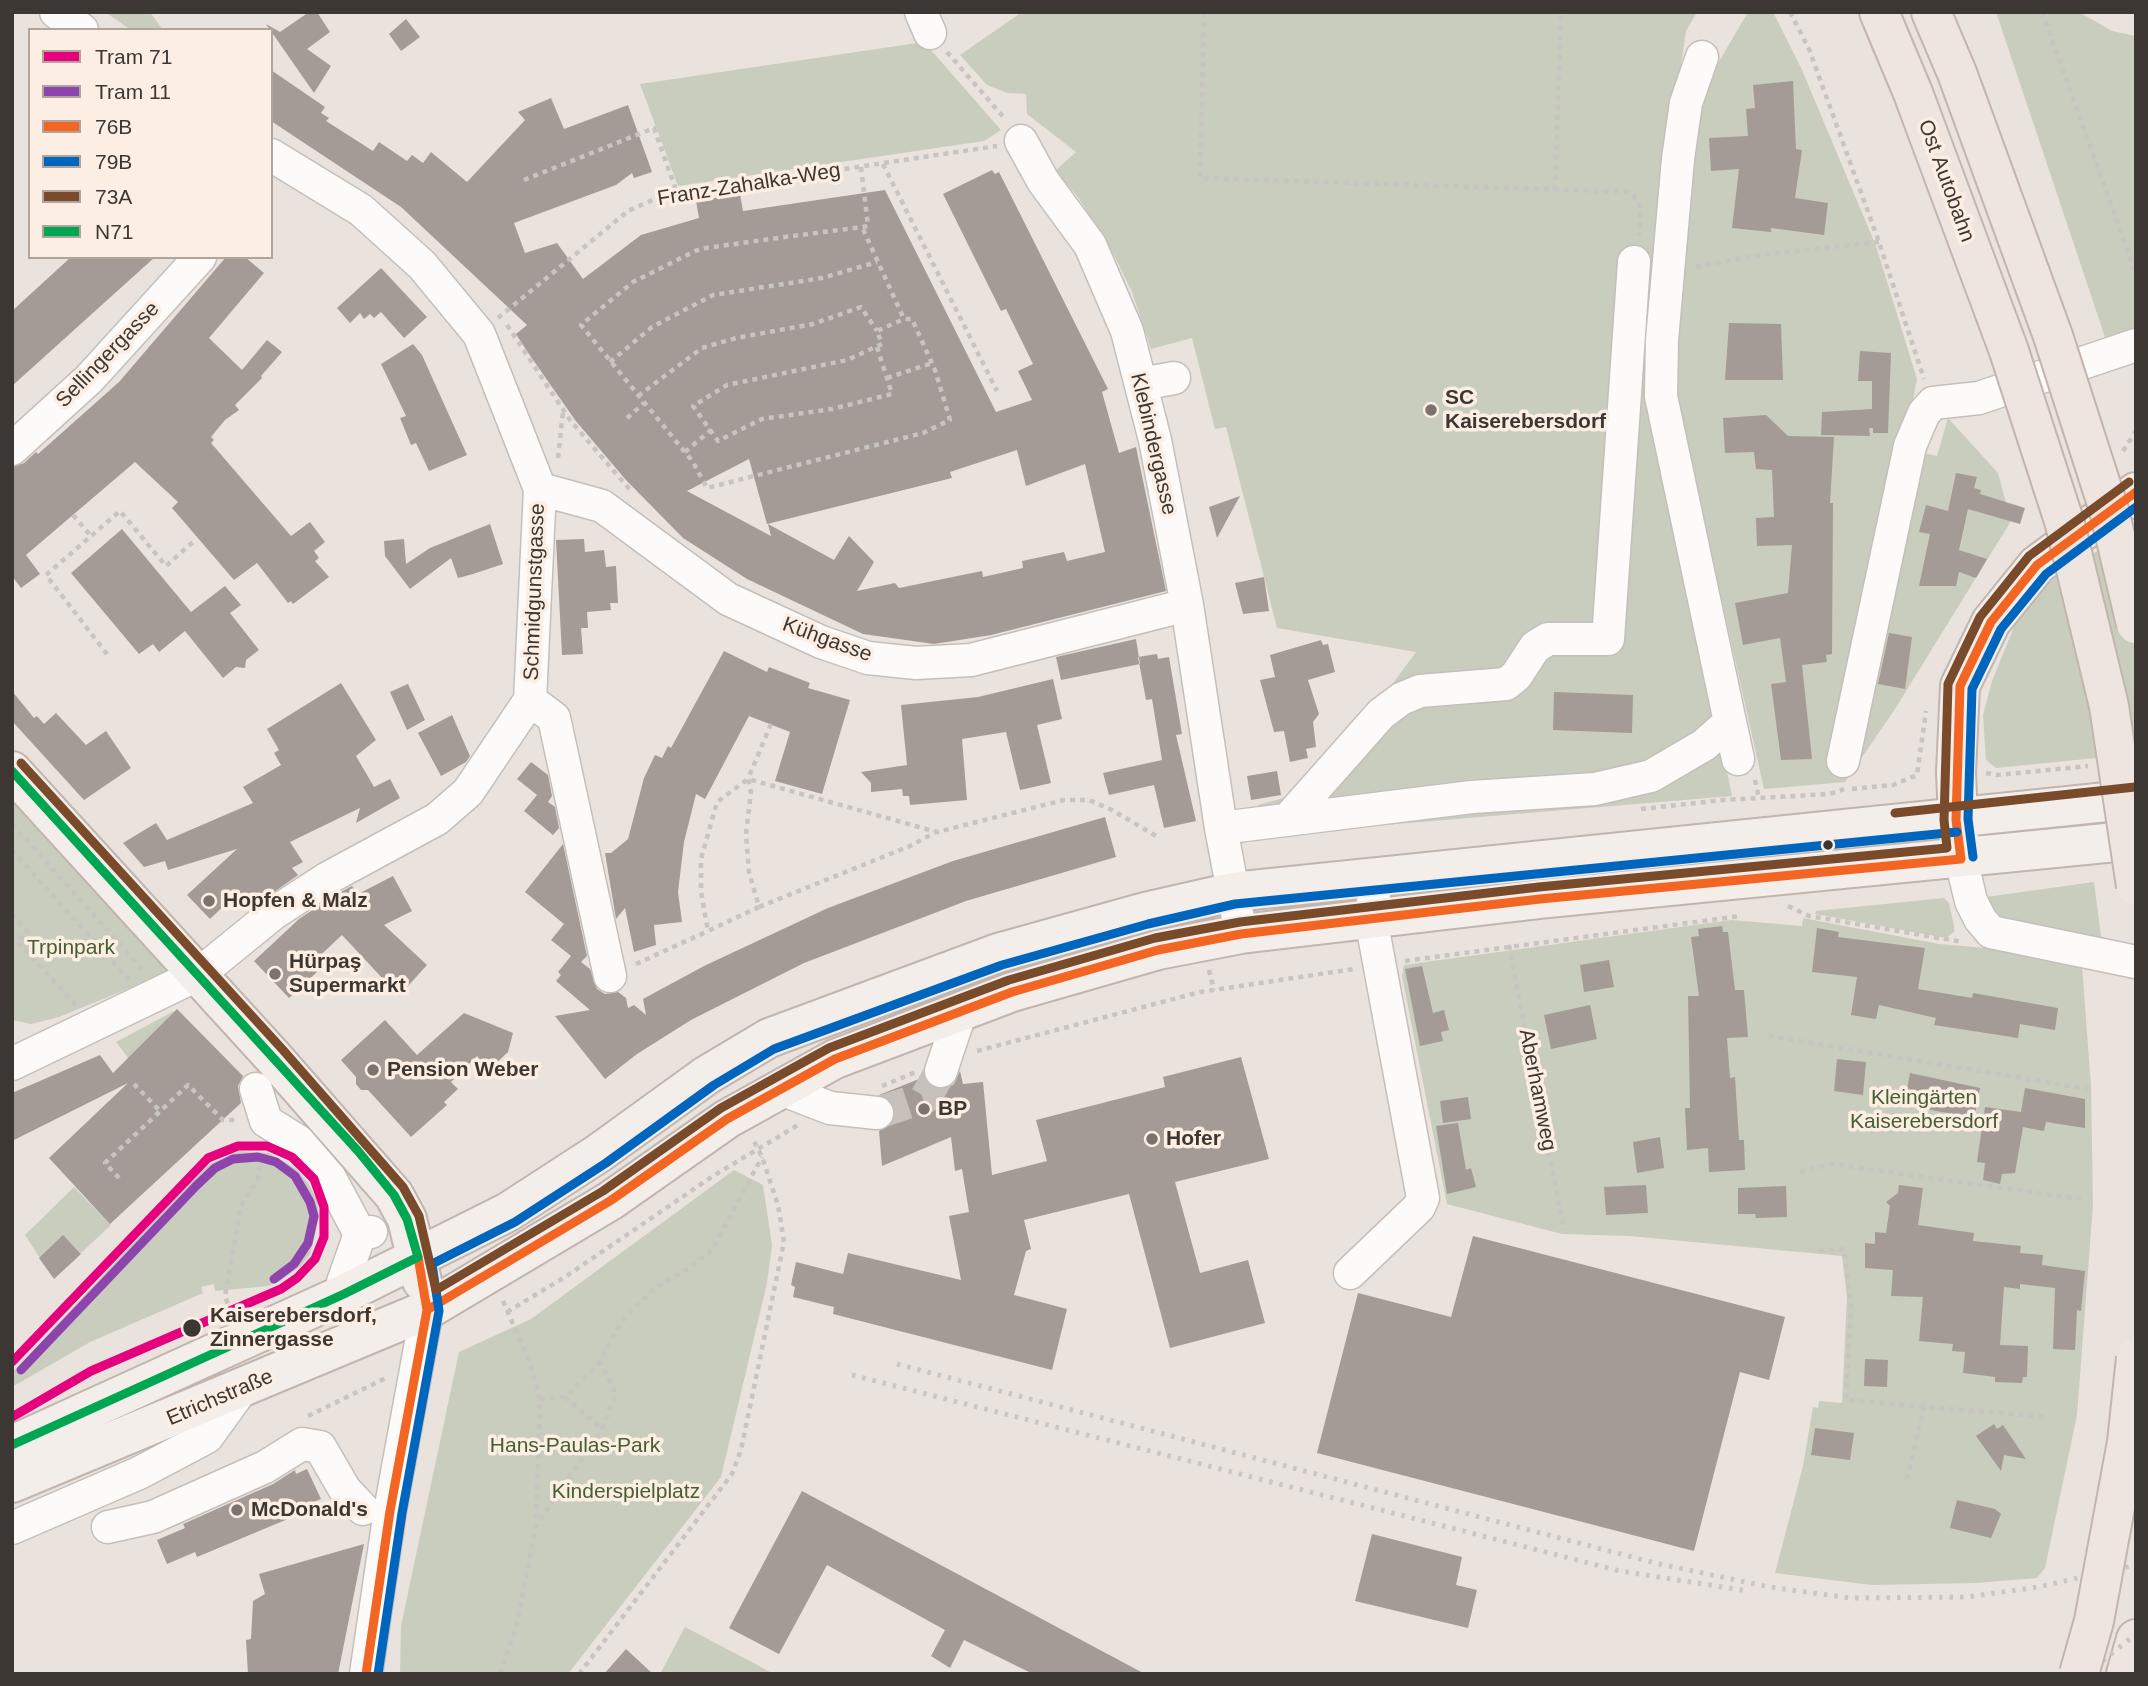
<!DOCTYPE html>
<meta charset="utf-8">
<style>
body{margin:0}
#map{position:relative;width:2148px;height:1686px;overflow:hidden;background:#eae2dd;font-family:Arial,sans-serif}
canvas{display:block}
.frame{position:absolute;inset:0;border:14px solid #3d3733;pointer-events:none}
.legend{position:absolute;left:28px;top:28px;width:245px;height:231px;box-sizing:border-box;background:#fdeee4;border:2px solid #b0a59d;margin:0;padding:9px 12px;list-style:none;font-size:21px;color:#3d3733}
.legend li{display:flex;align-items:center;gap:14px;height:35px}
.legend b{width:35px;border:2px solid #b0a59d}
</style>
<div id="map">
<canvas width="2148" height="1686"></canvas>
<div class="frame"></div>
<ul class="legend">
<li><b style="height:9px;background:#e5007d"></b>Tram 71</li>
<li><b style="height:9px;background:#8e44ad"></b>Tram 11</li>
<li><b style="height:9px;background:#f26522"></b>76B</li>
<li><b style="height:9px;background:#0065bd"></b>79B</li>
<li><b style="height:9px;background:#7a4b2a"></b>73A</li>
<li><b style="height:9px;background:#00a651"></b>N71</li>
</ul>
</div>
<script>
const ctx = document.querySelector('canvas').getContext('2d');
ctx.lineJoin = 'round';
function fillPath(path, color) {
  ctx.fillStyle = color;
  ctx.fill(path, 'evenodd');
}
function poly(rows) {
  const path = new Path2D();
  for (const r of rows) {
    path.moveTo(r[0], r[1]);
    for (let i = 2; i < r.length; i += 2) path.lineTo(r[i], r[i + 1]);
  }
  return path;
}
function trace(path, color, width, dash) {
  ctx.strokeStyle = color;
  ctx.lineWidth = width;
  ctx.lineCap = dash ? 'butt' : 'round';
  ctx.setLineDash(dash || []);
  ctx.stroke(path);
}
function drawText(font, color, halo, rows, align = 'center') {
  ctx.font = font + ' Arial,sans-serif';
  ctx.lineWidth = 7;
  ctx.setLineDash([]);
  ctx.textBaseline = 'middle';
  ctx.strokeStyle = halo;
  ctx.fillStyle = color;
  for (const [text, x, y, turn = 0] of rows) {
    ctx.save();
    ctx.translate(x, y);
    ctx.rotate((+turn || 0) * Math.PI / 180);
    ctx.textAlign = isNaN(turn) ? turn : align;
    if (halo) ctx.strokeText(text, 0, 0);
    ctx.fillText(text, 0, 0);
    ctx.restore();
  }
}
fillPath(poly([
 [105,12,150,12,163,30,131,30],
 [1022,12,1697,12,1686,31,1661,199,1648,393,1732,796,1264,835,1258,805,1284,798,1313,770,1388,690,1416,652,1277,628,1226,427,1215,429,1192,338,1151,349,1132,292,1115,257,1078,197,1055,171,1076,152,1027,114,1026,94,1007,93,987,85,960,55],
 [1748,12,1773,12,1802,70,1876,246,1917,379,1905,443,1919,452,1937,456,1948,418,1998,473,2011,521,1895,709,1845,782,1764,789,1675,391,1675,347,1700,94],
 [1996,12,2079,12,2112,31,2136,36,2136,337,2108,346],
 [924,42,1001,130,984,141,678,186,640,84],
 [2136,526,2136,754,1996,768,1986,760,1983,715,1992,681,2016,622,2033,597,2054,579],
 [12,799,169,962,164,974,59,1017,31,1024,12,1020],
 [2094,882,2102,944,1998,921,1986,897],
 [1944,898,1949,903,1954,926,1954,932,1946,938,1815,914,1816,911],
 [1803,918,1939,944,2010,950,2082,965,2091,1086,2093,1205,2077,1415,2045,1568,2037,1578,1976,1583,1872,1585,1775,1573,1803,1466,1813,1407,1818,1408,1819,1401,1842,1403,1847,1297,1842,1256,1629,1236,1562,1234,1447,1204,1402,976,1404,965,1731,920,1802,926],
 [176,1010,129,1059,116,1042],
 [239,1151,269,1153,295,1168,308,1183,317,1200,319,1218,310,1254,301,1266,279,1282,268,1286,215,1291,214,1284,201,1287,203,1293,90,1342,12,1387,12,1373,192,1180,210,1164],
 [734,1170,763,1185,772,1245,767,1283,721,1477,568,1674,400,1674,401,1626,459,1352,531,1319],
 [74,1187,111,1225,81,1253,63,1236,40,1258,25,1235],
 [685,1627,763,1668,773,1674,660,1674]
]), '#c8cdbe');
fillPath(poly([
 [309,12,317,12,330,32,307,49,331,66,314,93,266,24,280,32],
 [406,19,420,37,401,51,389,34],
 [271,70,325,107,321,113,329,118,326,121,373,151,379,142,407,161,412,155,423,163,431,152,467,182,525,120,518,112,551,98,564,129,628,105,652,172,634,178,632,173,616,185,514,223,525,253,557,243,583,279,641,235,699,218,696,201,740,194,743,211,885,190,996,412,1032,400,1018,371,1033,364,1006,309,1001,311,943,194,992,170,995,174,999,172,1108,389,1102,392,1119,453,1136,447,1166,591,991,635,934,644,863,634,747,579,683,538,626,480,575,420,529,354,516,334,527,325,401,207,271,121],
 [1017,450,1026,486,1085,464,1105,552,1067,561,1064,552,1022,561,1023,568,983,577,982,571,899,588,895,583,857,591,874,562,849,536,834,560,768,524,771,536,687,491,749,459,767,524,952,478,950,472],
 [1793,81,1796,149,1802,150,1795,198,1828,203,1824,235,1771,228,1771,232,1732,228,1739,169,1711,171,1709,138,1748,136,1746,109,1755,108,1753,85],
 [71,257,155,257,12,386,12,311],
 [226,257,245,257,264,273,209,338,242,370,267,340,282,352,261,376,262,378,235,405,239,410,225,420,211,437,214,440,211,443,291,536,310,522,325,542,314,551,319,558,315,561,329,577,293,604,291,601,288,603,257,563,234,580,172,508,178,502,135,462,26,555,40,574,21,588,12,576,12,467,24,463,36,452,38,454,119,382],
 [381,268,427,317,404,338,381,312,374,318,370,314,364,319,360,313,350,323,337,308],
 [1729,323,1781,324,1783,380,1725,380],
 [413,344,422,355,467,455,429,471,416,443,411,445,400,418,406,416,381,364],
 [1860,351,1891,353,1888,433,1873,433,1873,428,1869,428,1870,436,1821,435,1822,412,1872,409,1872,381,1858,381],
 [1766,415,1788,436,1834,437,1830,503,1833,503,1832,654,1826,655,1827,662,1802,665,1812,759,1781,760,1771,684,1786,682,1780,638,1743,645,1735,603,1788,593,1792,545,1757,546,1756,518,1774,517,1772,470,1756,469,1754,452,1725,453,1723,418],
 [1956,473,1977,477,1974,488,1981,490,1980,494,2025,508,2020,524,1968,509,1959,550,1987,559,1976,578,1959,572,1956,586,1919,586,1930,534,1919,532,1926,505,1948,511],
 [1240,496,1217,538,1209,507],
 [490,524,503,564,473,574,458,578,451,558,410,589,385,556,384,541,404,539,406,564,430,548],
 [122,529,191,612,225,586,241,605,230,613,259,650,246,660,245,668,236,667,223,678,185,631,159,652,153,644,139,654,71,573],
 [584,539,585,552,604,550,606,567,616,566,618,603,610,603,611,610,587,612,588,628,581,628,583,654,562,655,556,540],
 [1264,577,1269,611,1243,614,1235,583],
 [1889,633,1912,637,1905,689,1878,684],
 [1136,639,1140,664,1061,680,1056,657],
 [1321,640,1323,645,1328,644,1335,672,1308,680,1319,714,1313,722,1316,747,1306,749,1308,758,1290,762,1284,731,1274,732,1260,680,1275,677,1270,655],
 [724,651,767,672,769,667,810,683,808,688,850,700,822,794,775,781,790,732,749,716,705,799,696,794,684,842,678,892,682,922,654,925,656,945,634,952,625,908,616,919,605,853,611,853,628,839,644,778,655,755,662,758,668,746,671,748],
 [1157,654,1158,659,1169,657,1182,734,1176,735,1196,821,1164,828,1154,785,1109,795,1103,773,1162,760,1152,699,1146,700,1138,657],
 [1053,679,1062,719,1037,725,1051,783,1020,790,1006,732,962,739,967,800,910,805,909,796,903,796,902,789,871,792,871,783,861,772,907,765,901,705,978,697],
 [341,683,376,740,356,756,374,787,390,779,400,798,356,823,360,808,290,842,303,862,292,868,298,875,249,910,236,894,210,919,187,895,237,849,168,870,165,861,144,867,123,843,156,823,167,840,253,803,243,787,281,765,274,753,279,750,267,729],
 [408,684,425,720,407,730,390,692],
 [12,691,34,718,37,716,44,724,56,713,86,745,106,731,131,768,84,800,12,721],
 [1554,692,1633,695,1632,733,1553,730],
 [452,715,470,756,466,762,441,776,418,733],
 [531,762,548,775,552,796,548,802,555,807,559,828,553,835,524,811,537,795,517,779],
 [1277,771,1281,795,1251,800,1247,776],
 [1105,817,1116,857,966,901,804,963,691,1020,637,1054,605,1079,555,1016,590,1010,556,981,561,975,558,972,571,956,551,940,564,924,525,892,563,844,587,956,581,962,590,969,597,989,605,994,618,992,626,998,628,1008,634,1005,646,1015,643,999,704,966,828,908,953,861],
 [393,876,412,911,384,925,427,965,399,996,342,935,310,965,317,972,289,998,254,961,299,919,337,894,352,886,358,894],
 [1722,926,1723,932,1728,932,1735,990,1744,990,1748,1037,1727,1038,1730,1078,1735,1077,1739,1140,1744,1140,1745,1170,1709,1172,1708,1148,1687,1150,1685,1108,1690,1108,1688,996,1699,996,1691,937,1699,936,1698,929],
 [1817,928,1839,932,1838,937,1925,948,1918,989,1972,998,1973,993,2058,1008,2055,1030,2020,1024,2018,1038,1934,1025,1936,1018,1879,1005,1876,1019,1851,1015,1857,977,1812,972],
 [1609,960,1614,987,1584,992,1580,965],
 [1422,966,1433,1013,1444,1010,1449,1030,1441,1032,1443,1041,1420,1046,1405,969],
 [1590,1005,1597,1039,1551,1049,1544,1015],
 [177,1009,243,1076,238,1086,241,1103,110,1224,49,1158,128,1083,12,1141,12,1093,100,1055,113,1073],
 [464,1013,513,1033,508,1052,489,1070,477,1056,451,1082,458,1089,444,1102,447,1105,411,1137,368,1090,361,1090,356,1084,356,1077,341,1060,385,1020,417,1055],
 [1241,1057,1269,1159,1175,1182,1200,1273,1248,1260,1265,1323,1170,1348,1129,1194,1024,1220,1031,1249,1026,1251,1014,1295,1067,1309,1052,1370,833,1314,834,1307,793,1297,795,1287,791,1285,796,1262,843,1274,848,1253,961,1280,949,1216,969,1212,962,1169,955,1171,951,1137,882,1166,879,1131,891,1124,895,1114,888,1099,879,1095,924,1077,935,1088,945,1089,954,1084,960,1071,963,1084,983,1082,992,1175,1047,1161,1036,1120,1165,1087,1163,1077],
 [1837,1059,1866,1062,1863,1095,1834,1091],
 [1910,1073,1980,1088,1974,1118,1904,1105],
 [2025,1088,2085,1099,2085,1128,2046,1122,2044,1131,2023,1127,2015,1173,2002,1174,2000,1184,1983,1180,1985,1163,1977,1162,1985,1107,2021,1112],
 [1468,1097,1471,1119,1443,1123,1440,1101],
 [1458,1123,1466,1170,1471,1168,1476,1187,1447,1194,1436,1126],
 [1660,1137,1664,1168,1637,1173,1633,1142],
 [1646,1185,1648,1213,1606,1215,1604,1187],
 [1899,1185,1923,1188,1918,1225,1974,1233,1973,1241,2021,1246,2020,1253,2043,1255,2042,1265,2085,1271,2081,1311,2077,1310,2075,1350,2053,1349,2055,1288,2020,1284,2020,1289,2004,1287,2000,1345,2028,1346,2027,1377,2023,1377,2022,1383,1995,1382,1995,1377,1963,1373,1965,1352,1952,1351,1953,1344,1919,1341,1923,1297,1891,1296,1893,1270,1865,1268,1865,1243,1875,1244,1875,1232,1886,1233,1890,1206,1886,1202,1898,1193],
 [1786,1186,1787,1217,1756,1218,1755,1214,1738,1214,1738,1188],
 [63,1235,81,1254,54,1279,39,1258],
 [1473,1236,1785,1317,1769,1380,1740,1372,1694,1551,1317,1453,1358,1293,1451,1317],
 [1865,1359,1888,1360,1887,1387,1864,1386],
 [1994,1424,1997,1429,2003,1425,2026,1459,2004,1455,2001,1471,1976,1436],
 [1815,1428,1854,1433,1850,1460,1811,1455],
 [307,1469,321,1499,293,1511,295,1516,197,1557,195,1552,167,1564,157,1540,185,1528,183,1524,273,1484,295,1470,296,1474],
 [802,1491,1145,1674,1033,1674,964,1640,950,1668,931,1656,945,1630,827,1565,779,1654,729,1628],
 [1957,1500,1995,1509,2001,1514,1991,1538,1950,1528],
 [1372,1534,1462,1557,1456,1585,1477,1590,1468,1628,1355,1601],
 [364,1544,338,1674,248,1674,246,1640,251,1639,253,1601,265,1594,259,1574],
 [626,1649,653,1674,604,1674]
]), '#a49b96');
trace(poly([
 [877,1113,926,1097,941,1071]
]), '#c7c0bb', 32, [32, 16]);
const minor = poly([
 [56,12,82,30],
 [921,12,930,33],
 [1021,141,1043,181,1090,245,1127,331,1155,440,1187,605,1221,828,1241,934],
 [1141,384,1174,378],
 [12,449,89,379,200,257],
 [540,489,602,506,728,599,821,642,868,658,916,663,971,660,1187,605],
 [530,700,554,718,610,976],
 [1730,722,1738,759],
 [1843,761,1910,446,1924,413,1933,403,1979,398,2136,345],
 [1288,819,1381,714,1401,699,1420,691,1506,684,1516,676,1535,647,1548,639,1608,639,1634,262],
 [1221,828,1472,797,1595,789,1651,776,1704,745,1730,722,1661,396,1662,340,1678,159,1686,103,1702,57],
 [1961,859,1971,901,1980,919,1991,932,2136,962],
 [12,1064,199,974,274,913,328,878,437,819,468,792,530,700,540,489,479,334,422,265,361,210,271,155],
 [941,1071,961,1011],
 [256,1089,266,1121,298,1141,330,1178,360,1234],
 [781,1089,830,1108,877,1113],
 [1350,1273,1419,1207,1423,1198,1371,919,1376,877],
 [343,1282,360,1234,371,1232],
 [108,1527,153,1517,265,1467,302,1444,320,1447,345,1490,363,1509],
 [12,1528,139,1473,207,1437,241,1390],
 [366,1674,390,1511,427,1310]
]);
const major = poly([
 [12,771,274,1058,394,1195,407,1219,422,1281],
 [1959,843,1956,772,1960,686,1991,622,2037,565,2136,492],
 [12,1445,344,1294,508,1212,599,1153,707,1075,769,1038,998,953,1145,912,1233,892,2136,799],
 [12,1483,427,1310,610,1201,727,1119,835,1059,1012,992,1158,950,1241,934,1540,899,2136,840]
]);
const highway = poly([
 [1879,12,1913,93,2009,351],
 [1931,12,1957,73,2053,336],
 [2126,1674,2136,1639]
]);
trace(minor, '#c5bfbb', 35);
trace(major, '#c2b5ae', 42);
trace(highway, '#c2b5ae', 42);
trace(poly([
 [1204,12,1200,178,1628,192,1638,200,1641,209,1639,236],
 [1790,12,1809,49,1879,242,1924,379],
 [2042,12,2136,274],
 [947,52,1006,120],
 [883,164,997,391],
 [861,167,868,226,862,227,785,237,706,248,695,251,633,282,581,325,693,462,707,488,923,433,950,420,935,370,912,319,904,319,862,227],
 [524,180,654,128,677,193],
 [1555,190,1561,12],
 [1696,267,1760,255,1879,242],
 [498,318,628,211,659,197,997,146],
 [507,325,570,420,631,491],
 [877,347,892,394,832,409,762,419,718,441,693,406,727,385,847,360,882,344,877,331,904,319],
 [610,362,652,327,713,295,822,278,877,262],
 [887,378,932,363],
 [638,396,702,348,736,338,813,324,861,307,877,331],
 [627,418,644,403],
 [2123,451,2136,431],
 [685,452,711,430],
 [558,458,563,411],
 [73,515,91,536],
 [107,654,46,575,120,511,166,566,194,541],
 [771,724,748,779,751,792,746,834,749,872,759,907,910,846,936,832],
 [1986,773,1997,775,2088,766],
 [1755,780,1759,798],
 [1852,789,1893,785,1917,775,1926,711],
 [1641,809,1723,800,1830,794,1844,789],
 [12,824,145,972],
 [12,850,129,980],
 [1788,906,1809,916,1963,942],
 [759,907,708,931,701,892,701,859,717,802,748,779,937,832,1064,800,1089,800,1112,810,1158,837],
 [12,914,28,932,17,941,76,1005],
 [1509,945,1564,1230],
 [1405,961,1740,916],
 [636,964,708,931],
 [1209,970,1214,990],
 [1769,1036,2088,1089],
 [977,1051,1200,992,1354,969],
 [134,1084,160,1111],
 [882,1086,916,1072],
 [1800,1172,1832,1164,2081,1199],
 [119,1178,105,1163,188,1085,223,1120,239,1120],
 [1819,1250,1844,1249,1851,1307,1846,1400,2046,1417],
 [503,1301,530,1363,540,1399,536,1525],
 [507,1312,565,1277,713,1176,798,1125],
 [231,1313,225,1296,241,1206,258,1179,262,1151],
 [565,1397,602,1429],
 [540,1399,565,1397,600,1362],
 [308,1416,388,1377],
 [1907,1479,1924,1406],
 [500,1674,516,1628,536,1526,602,1429,616,1394,600,1362,620,1323,655,1288,689,1268,712,1250,762,1157],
 [579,1674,732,1474,741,1450,784,1242,778,1205,762,1157,753,1139]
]), '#c8c4c2', 4.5, [5, 5]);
trace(minor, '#fcfbfa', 32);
trace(major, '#f4eeeb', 38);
trace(highway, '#efe5e0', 38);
trace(poly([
 [897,1364,1655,1563,1769,1587,1850,1598,1967,1597,2038,1587,2136,1565],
 [852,1375,1620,1571,1748,1591],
 [2086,1674,2136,1634]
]), '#c9c7c5', 5, [3.5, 7]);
const highwayBridge = poly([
 [2053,336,2109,510,2136,624],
 [2009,351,2065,524,2109,706,2136,886],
 [2079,1674,2094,1621,2127,1442,2136,1358]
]);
trace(highwayBridge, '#c2b5ae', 42, []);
trace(highwayBridge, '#efe5e0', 38);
trace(poly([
 [1961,859,1956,820,1960,686,1991,622,2037,565,2136,492],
 [427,1310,610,1201,727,1119,835,1059,1012,992,1158,950,1241,934,1540,899,1961,859],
 [366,1674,390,1511,427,1310,418,1257]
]), '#f26522', 9);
trace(poly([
 [1973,857,1968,819,1972,689,2001,629,2046,574,2136,507],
 [378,1674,402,1513,439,1311,432,1264,515,1222,606,1163,714,1085,774,1049,1002,965,1148,924,1235,904,1957,832]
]), '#0065bd', 9);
trace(poly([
 [21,763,283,1050,403,1187,419,1216,436,1290,603,1191,721,1108,829,1048,1009,980,1155,938,1240,922,1539,887,1947,848,1944,820,1948,684,1980,617,2029,556,2129,482],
 [1895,813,2135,787]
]), '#7a4b2a', 9);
trace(poly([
 [12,771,358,1151,394,1195,407,1219,418,1257],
 [12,1445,344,1294,418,1257]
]), '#00a651', 9);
trace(poly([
 [12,1362,208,1158,238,1146,267,1146,292,1157,314,1179,324,1207,324,1237,315,1259,297,1278,281,1289,91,1371,12,1417]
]), '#e5007d', 9);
trace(poly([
 [21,1370,196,1186,215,1168,233,1159,258,1157,276,1162,295,1176,310,1202,314,1216,308,1243,294,1264,274,1279]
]), '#8e44ad', 9);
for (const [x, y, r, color] of [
 [1431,410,7,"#7a736e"],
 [1828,845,6,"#3d3733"],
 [209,901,7,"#7a736e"],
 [275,974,7,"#7a736e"],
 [373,1070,7,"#7a736e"],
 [924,1109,7,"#7a736e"],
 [1152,1139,7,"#7a736e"],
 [192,1328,10,"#3d3733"],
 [237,1510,7,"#7a736e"]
]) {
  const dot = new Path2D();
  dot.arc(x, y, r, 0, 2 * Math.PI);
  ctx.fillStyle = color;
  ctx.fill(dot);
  trace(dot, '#fdeee4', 2.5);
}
drawText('21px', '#3d3733', '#fdeee4', [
 ["Ost Autobahn",1946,181,70],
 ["Franz-Zahalka-Weg",749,185,-9],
 ["Sellingergasse",108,355,-46],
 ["Klebindergasse",1153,444,77],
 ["Schmidgunstgasse",535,592,-88],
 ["Kühgasse",827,640,20],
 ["Aberhamweg",1537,1090,79],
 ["Etrichstraße",220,1398,-23]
]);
drawText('bold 21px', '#3d3733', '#fdeee4', [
 ["SC",1445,398],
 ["Kaiserebersdorf",1445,422],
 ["Hopfen & Malz",223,901],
 ["Hürpaş",289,962],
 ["Supermarkt",289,986],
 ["Pension Weber",387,1070],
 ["BP",938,1109],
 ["Hofer",1166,1139],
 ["McDonald's",251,1510]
], 'left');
drawText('21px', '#455f34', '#fdeee4', [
 ["Trpinpark",71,948],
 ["Kleingärten",1924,1098],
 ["Kaiserebersdorf",1924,1122],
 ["Hans-Paulas-Park",575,1446],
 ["Kinderspielplatz",626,1492]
]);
drawText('bold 21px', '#3d3733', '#fdeee4', [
 ["Kaiserebersdorf,",210,1316],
 ["Zinnergasse",210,1340]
], 'left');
</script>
